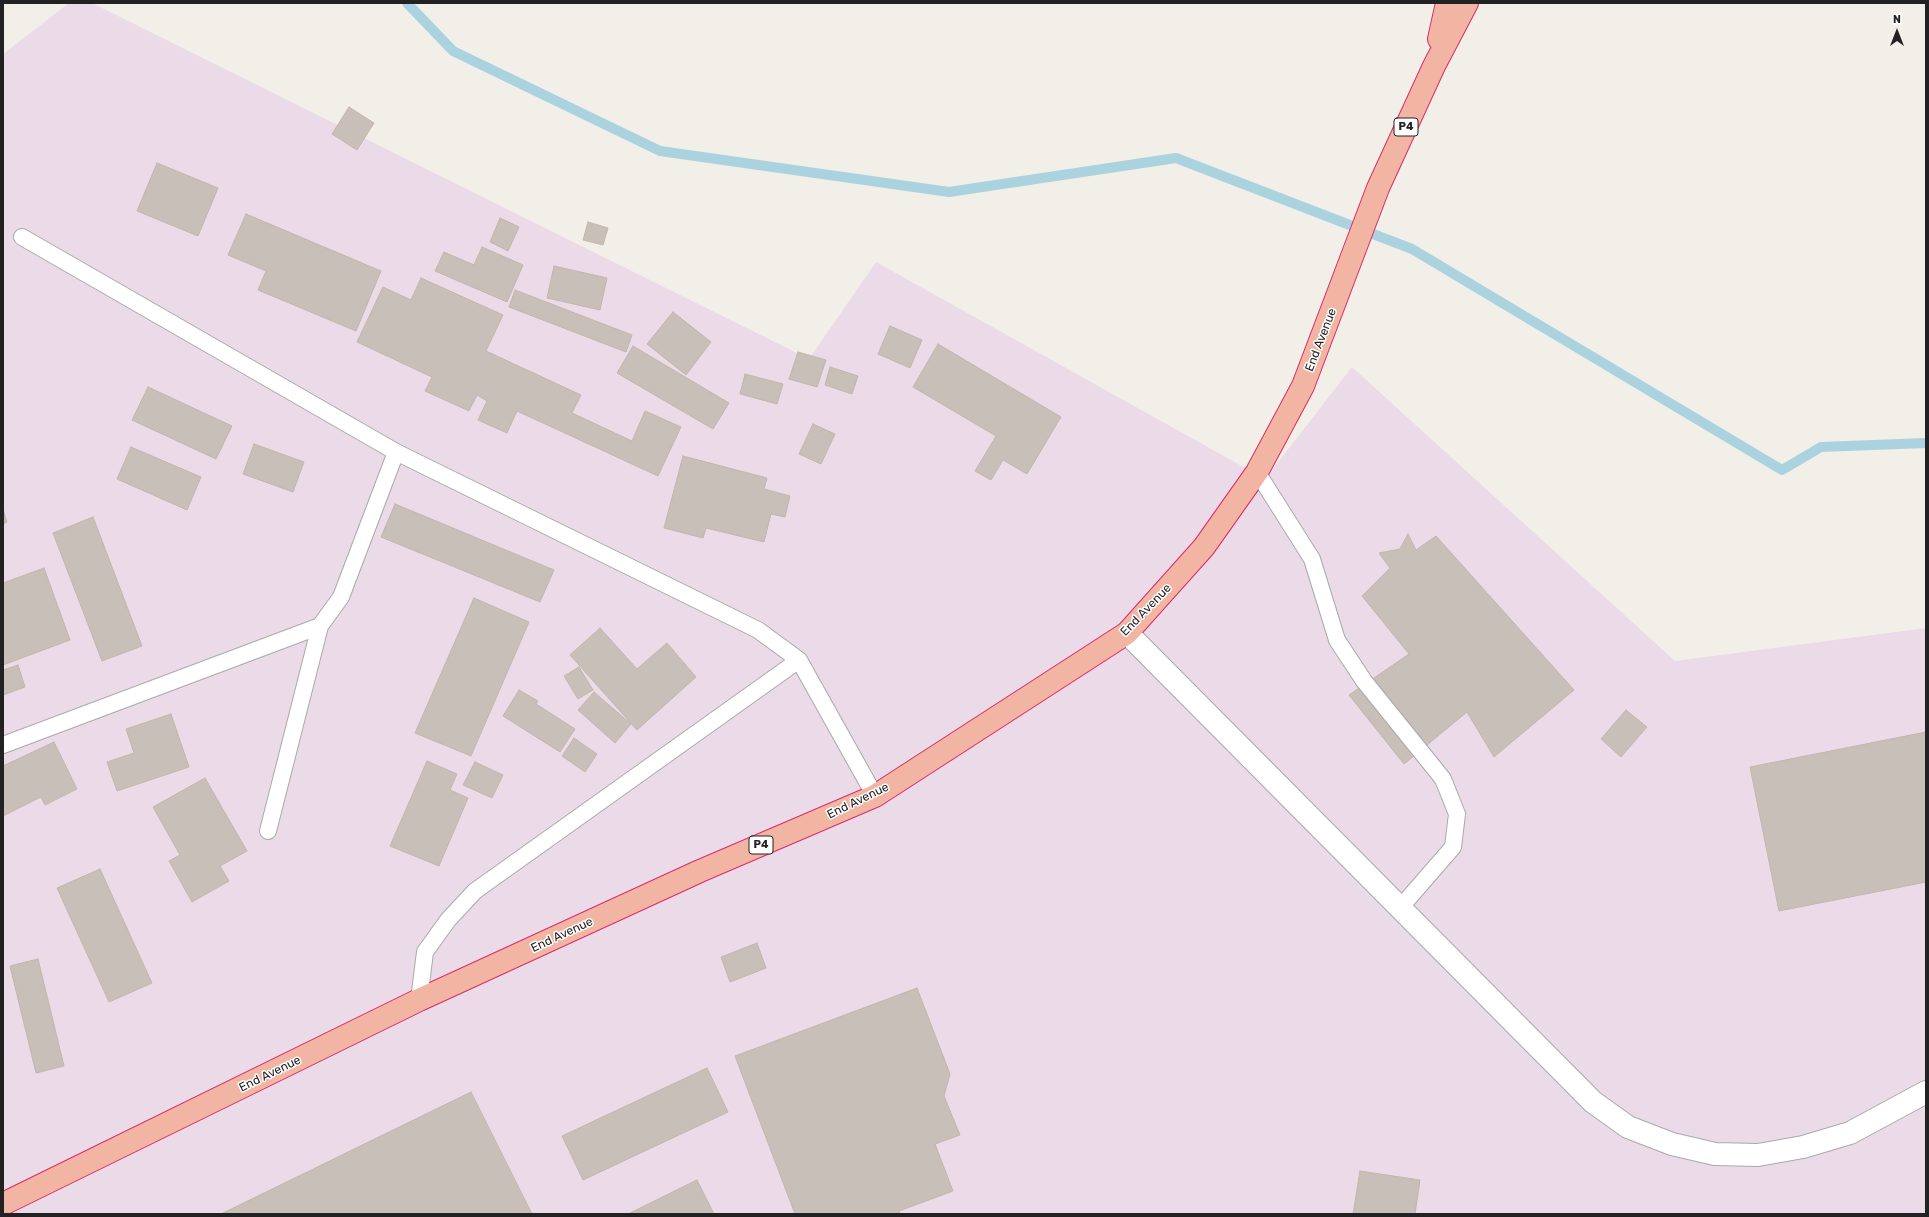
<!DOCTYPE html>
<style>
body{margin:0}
#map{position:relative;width:1929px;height:1217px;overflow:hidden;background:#f2efe9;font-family:Rubik,sans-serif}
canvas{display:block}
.frame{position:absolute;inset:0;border:4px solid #222;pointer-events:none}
.north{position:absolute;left:1877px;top:12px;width:40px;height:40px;-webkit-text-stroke:3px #fff;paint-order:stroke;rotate:0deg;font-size:11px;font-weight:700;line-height:16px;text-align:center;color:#222}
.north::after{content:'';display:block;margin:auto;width:14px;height:18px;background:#222;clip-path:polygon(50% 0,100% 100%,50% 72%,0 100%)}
</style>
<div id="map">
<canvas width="1929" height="1217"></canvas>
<div class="frame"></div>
<div class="north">N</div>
</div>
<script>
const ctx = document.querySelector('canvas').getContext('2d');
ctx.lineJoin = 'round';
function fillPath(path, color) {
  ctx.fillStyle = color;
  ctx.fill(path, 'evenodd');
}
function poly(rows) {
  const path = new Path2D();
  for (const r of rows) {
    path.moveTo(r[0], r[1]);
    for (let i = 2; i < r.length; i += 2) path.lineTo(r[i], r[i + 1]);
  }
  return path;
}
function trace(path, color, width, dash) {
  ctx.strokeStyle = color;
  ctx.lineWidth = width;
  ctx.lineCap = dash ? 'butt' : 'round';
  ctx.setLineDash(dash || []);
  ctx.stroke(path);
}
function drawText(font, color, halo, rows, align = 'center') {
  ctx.font = font + ' Rubik,sans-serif';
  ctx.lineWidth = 3;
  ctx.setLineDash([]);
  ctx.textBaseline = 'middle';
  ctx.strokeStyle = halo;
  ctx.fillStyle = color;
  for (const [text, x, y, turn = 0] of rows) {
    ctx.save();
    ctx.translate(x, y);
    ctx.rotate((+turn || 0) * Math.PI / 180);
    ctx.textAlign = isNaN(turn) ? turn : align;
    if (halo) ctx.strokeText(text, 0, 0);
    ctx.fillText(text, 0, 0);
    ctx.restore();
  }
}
fillPath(poly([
 [69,3,92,3,809,359,876,262,1265,479,1352,367,1675,661,1926,628,1926,1214,3,1214,3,54]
]), '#ebdbe8');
trace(poly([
 [407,3,453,51,660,151,949,192,1176,158,1412,249,1782,470,1821,447,1926,443]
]), '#aad3df', 10);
const building = poly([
 [349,107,374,123,357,150,332,134,349,107],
 [157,163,218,188,198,236,137,211,157,163],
 [246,214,381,271,356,331,258,290,266,271,228,255,246,214],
 [500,218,519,227,508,251,490,242,500,218],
 [588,222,608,228,603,245,583,240,588,222],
 [482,247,523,265,507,302,435,271,444,252,474,265,482,247],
 [554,266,607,278,600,310,547,298,554,266],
 [421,278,503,315,486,351,581,395,572,413,632,441,645,411,681,427,658,476,517,411,507,433,478,420,487,401,477,395,469,411,425,391,432,377,357,342,383,287,411,300,421,278],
 [515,290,632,335,626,352,509,307,515,290],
 [673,312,711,342,686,375,647,344,673,312],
 [890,326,922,340,910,368,878,354,890,326],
 [938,344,1061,417,1027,474,1003,460,991,480,975,471,996,436,913,387,938,344],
 [633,346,729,403,713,429,617,373,633,346],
 [798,352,826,360,817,387,789,379,798,352],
 [830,367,858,376,852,394,825,385,830,367],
 [745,374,783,384,777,404,740,394,745,374],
 [148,387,232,426,216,459,132,420,148,387],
 [813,424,835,434,821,464,799,454,813,424],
 [254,444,304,462,293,492,243,474,254,444],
 [131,447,201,477,187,510,117,479,131,447],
 [683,456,767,478,764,489,790,496,785,517,771,514,764,542,706,528,703,538,664,528,683,456],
 [395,504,554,570,540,602,381,537,395,504],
 [3,509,7,522,3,524,3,509],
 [93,517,142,646,102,661,53,533,93,517],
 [1408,534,1416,550,1436,536,1574,690,1494,757,1467,712,1404,764,1349,695,1409,654,1362,596,1390,568,1379,553,1400,549,1408,534],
 [44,568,70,640,3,665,3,583,44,568],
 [474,598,529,622,471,756,415,733,474,598],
 [600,628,637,669,667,643,696,677,637,730,570,655,600,628],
 [18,665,25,687,3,695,3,670,18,665],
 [579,667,593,690,578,699,564,676,579,667],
 [519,690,538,701,536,704,575,729,560,752,503,716,519,690],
 [594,692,631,724,615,743,578,710,594,692],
 [1626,710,1647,727,1621,757,1601,739,1626,710],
 [171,714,189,767,117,791,107,762,134,753,126,729,171,714],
 [1926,732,1926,882,1779,911,1750,767,1926,732],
 [574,738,597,754,585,772,562,756,574,738],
 [54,742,77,789,45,805,41,797,3,816,3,766,54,742],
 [427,761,457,774,450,790,468,798,439,866,390,846,427,761],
 [475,762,503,775,492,798,463,785,475,762],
 [205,778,247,851,220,866,229,881,192,902,169,861,180,855,153,807,205,778],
 [100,869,152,983,109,1002,57,888,100,869],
 [757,943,766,968,730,982,721,957,757,943],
 [38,959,64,1066,36,1073,10,966,38,959],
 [917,988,950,1074,944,1096,960,1135,935,1144,953,1191,899,1211,900,1214,795,1214,735,1056,917,988],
 [707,1068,728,1112,583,1180,562,1136,707,1068],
 [471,1092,532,1214,221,1214,471,1092],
 [1360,1171,1420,1180,1415,1214,1353,1214,1360,1171],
 [697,1180,714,1214,628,1214,697,1180]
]);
fillPath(building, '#c7bfb8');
trace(building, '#c4b6ab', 1);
const service = poly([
 [22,237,396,452,758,630,799,660,875,796],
 [1257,472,1312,559,1337,640,1364,681,1443,779,1457,814,1453,847,1400,908],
 [3,745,320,626],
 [268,831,320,626,341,597,396,452],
 [419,1000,425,952,448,920,475,891,799,660]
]);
const tertiary = poly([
 [1127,633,1593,1102,1628,1127,1672,1144,1715,1154,1758,1155,1803,1147,1850,1133,1926,1092]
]);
const trunk = poly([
 [1439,39,1447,3],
 [3,1204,419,1000,700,871,875,796,1127,633,1204,547,1257,472,1303,386,1378,188,1434,66,1467,3]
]);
trace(service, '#a9a9a9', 18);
trace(tertiary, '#a9a9a9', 24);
trace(trunk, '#dc2a67', 24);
trace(service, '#fff', 16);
trace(tertiary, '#fff', 22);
trace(trunk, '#f2b4a3', 22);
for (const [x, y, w] of [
 [1406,127,24],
 [761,845,24]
]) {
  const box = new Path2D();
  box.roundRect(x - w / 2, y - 9, w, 18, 3);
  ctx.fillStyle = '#fff';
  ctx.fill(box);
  trace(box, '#222', 1);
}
drawText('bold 11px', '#222', null, [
 ["P4",1406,127],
 ["P4",761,845]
]);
drawText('12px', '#222', '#fff', [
 ["End Avenue",1321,340,-69],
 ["End Avenue",1146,610,-46],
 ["End Avenue",858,801,-26],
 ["End Avenue",562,935,-25],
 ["End Avenue",270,1074,-26]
]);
</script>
